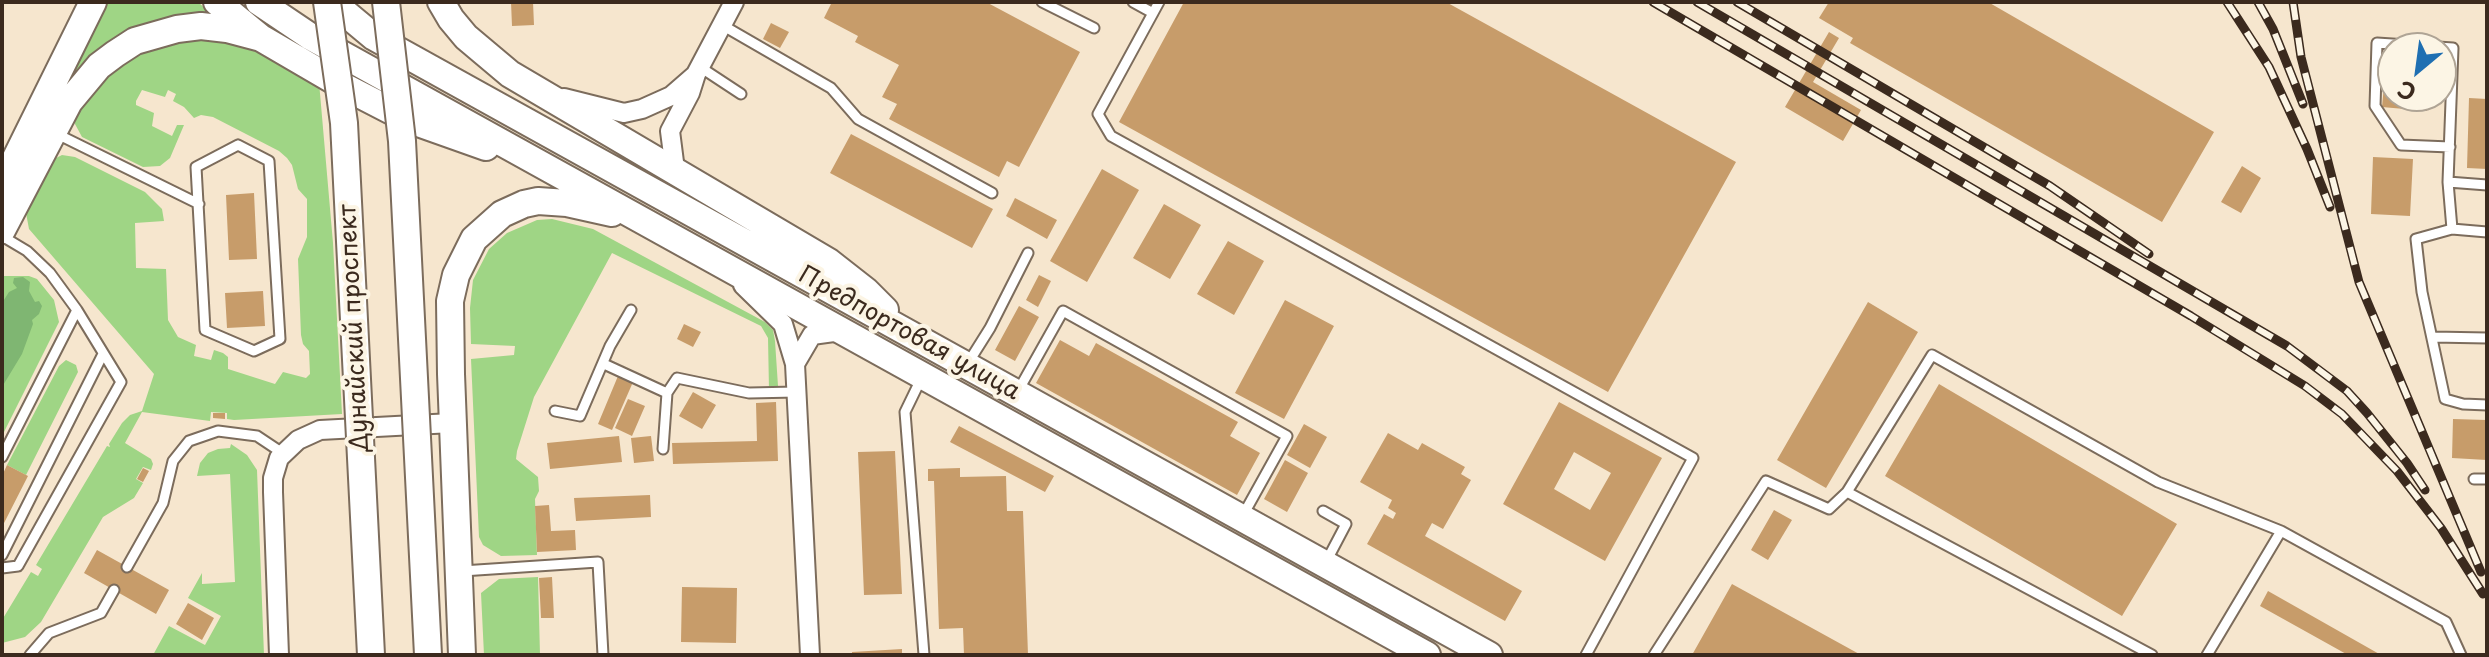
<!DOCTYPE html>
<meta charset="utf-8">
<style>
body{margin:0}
#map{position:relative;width:2489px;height:657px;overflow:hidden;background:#f6e6ce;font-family:"Playpen Sans",sans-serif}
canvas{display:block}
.frame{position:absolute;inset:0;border:4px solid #3b2a1e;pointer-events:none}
.north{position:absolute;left:2377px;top:32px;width:80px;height:80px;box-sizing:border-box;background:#fcf5e5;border:2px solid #afa495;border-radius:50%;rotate:209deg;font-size:22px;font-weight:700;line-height:32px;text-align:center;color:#3b2a1e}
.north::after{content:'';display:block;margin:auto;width:28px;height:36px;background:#1f6fb2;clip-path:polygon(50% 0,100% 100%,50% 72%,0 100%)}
</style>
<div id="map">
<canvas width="2489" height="657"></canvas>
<div class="frame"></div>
<div class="north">С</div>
</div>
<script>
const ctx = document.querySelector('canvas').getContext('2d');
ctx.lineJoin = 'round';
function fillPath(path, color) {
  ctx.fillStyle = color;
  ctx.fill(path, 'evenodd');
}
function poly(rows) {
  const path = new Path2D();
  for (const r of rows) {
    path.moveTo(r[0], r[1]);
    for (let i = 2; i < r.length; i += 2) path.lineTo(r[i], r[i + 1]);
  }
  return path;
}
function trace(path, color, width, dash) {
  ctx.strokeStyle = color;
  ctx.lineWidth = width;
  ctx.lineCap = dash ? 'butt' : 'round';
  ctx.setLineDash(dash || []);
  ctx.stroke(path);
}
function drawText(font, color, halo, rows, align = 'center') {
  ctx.font = font + ' "Playpen Sans",sans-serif';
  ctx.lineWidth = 8;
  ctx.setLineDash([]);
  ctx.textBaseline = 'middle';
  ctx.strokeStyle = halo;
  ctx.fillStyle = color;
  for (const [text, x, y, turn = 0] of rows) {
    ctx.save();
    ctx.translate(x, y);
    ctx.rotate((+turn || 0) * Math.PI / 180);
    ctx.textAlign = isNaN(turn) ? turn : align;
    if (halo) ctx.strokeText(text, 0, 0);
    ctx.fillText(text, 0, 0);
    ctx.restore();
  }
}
fillPath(poly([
 [108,2,198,2,210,13,167,18,147,24,104,47,71,79],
 [187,39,233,42,258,51,319,82,333,243,342,414,234,420,227,419,227,413,211,412,210,421,142,412,125,443,151,459,153,464,151,470,143,467,136,479,143,483,134,498,103,517,41,622,25,637,2,643,2,620,31,572,38,576,42,569,36,565,107,446,110,447,109,444,122,423,130,415,142,411,154,374,29,229,26,213,29,201,50,161,62,155,75,157,145,192,162,209,164,221,135,223,136,268,166,269,168,320,178,337,196,345,194,356,211,360,214,350,223,353,228,357,228,369,275,384,283,372,306,378,310,374,309,351,303,344,301,335,298,259,307,237,307,199,298,189,292,165,287,158,279,151,213,117,201,115,194,118,184,107,173,101,176,94,168,90,165,97,142,90,136,101,136,105,154,113,152,126,172,136,177,125,184,125,170,158,160,166,143,167,82,137,75,124,74,119,89,95,104,78,127,60,150,49],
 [552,219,593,229,765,322,773,330,775,341,778,386,769,390,768,338,761,326,612,253,534,397,517,451,516,459,538,477,539,491,535,499,537,555,501,556,483,545,479,537,471,359,514,355,515,346,471,344,470,308,473,280,489,249,507,233,537,220],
 [2,276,29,276,37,279,54,300,59,322,2,436],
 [66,360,76,365,78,372,26,475,7,465,59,366],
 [231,444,247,455,257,470,264,655,153,655,169,626,205,645,221,616,188,598,202,573,202,584,235,582,230,474,197,476,200,463,208,453,218,449,230,448],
 [538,577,540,655,484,655,481,593,499,579]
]), '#9fd585');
fillPath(poly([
 [23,277,30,282,29,291,35,302,39,301,42,306,39,314,32,320,33,324,22,354,2,387,2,303,9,292,17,288,13,283,14,278]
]), '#7fb672');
fillPath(poly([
 [511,2,533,2,534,25,512,26],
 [832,2,986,2,1080,52,1019,167,1007,161,999,177,889,119,897,104,882,97,899,65,855,42,858,36,824,18],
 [1184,2,1446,2,1736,162,1608,392,1119,122],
 [1829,2,1988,2,2214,132,2162,222,1850,43,1853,38,1819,18],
 [771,23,789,32,780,48,763,39],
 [1829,32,1839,38,1813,82,1861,110,1843,141,1785,107],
 [2387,54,2393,54,2393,96,2428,96,2427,111,2382,107],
 [2469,98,2487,99,2487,169,2467,168],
 [851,134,993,209,972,248,830,173],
 [2373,157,2413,159,2410,216,2371,214],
 [2242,166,2261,178,2241,213,2221,202],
 [1102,169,1139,190,1087,282,1050,261],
 [254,193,257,259,229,260,226,195],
 [1015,198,1057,220,1047,239,1006,216],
 [1164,204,1201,225,1170,279,1133,258],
 [1228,241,1264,261,1234,315,1197,294],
 [1039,275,1051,281,1038,307,1026,300],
 [263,291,265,326,227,328,225,293],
 [1285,300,1334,326,1284,419,1235,393],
 [1868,302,1918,332,1826,488,1777,460],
 [1019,306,1039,317,1015,361,995,350],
 [684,324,701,332,693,347,677,339],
 [1060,340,1089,356,1096,343,1238,422,1230,436,1260,453,1237,495,1036,383],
 [618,376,633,382,612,430,598,424],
 [1939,384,2177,524,2122,616,1885,476],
 [693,392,716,405,702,429,679,416],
 [628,399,645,406,632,436,615,428],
 [776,402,778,461,673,464,672,443,757,441,756,403],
 [1559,402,1662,458,1605,561,1503,504],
 [1574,452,1611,473,1590,510,1554,489],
 [213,413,225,413,225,419,213,418],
 [2453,419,2487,420,2487,460,2452,458],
 [1304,424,1327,437,1310,468,1287,455],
 [959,426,1054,476,1045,492,950,442],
 [1388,433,1418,450,1422,443,1465,467,1461,474,1471,480,1443,529,1432,523,1425,536,1522,591,1505,621,1367,544,1384,514,1393,519,1396,513,1388,508,1392,500,1360,482],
 [619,436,622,462,550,469,547,443],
 [651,436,654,461,634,463,631,438],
 [895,451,902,594,864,595,858,452],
 [1285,460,1308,473,1287,512,1264,499],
 [7,465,28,476,2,527,2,476],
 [143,468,149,471,143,482,137,479],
 [960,468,960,477,1006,476,1007,511,1023,511,1028,655,964,655,963,628,939,629,934,481,928,481,928,469],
 [650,495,651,517,576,521,574,498],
 [549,505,551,531,575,530,576,550,537,552,535,506],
 [1774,510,1792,520,1768,560,1751,550],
 [97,550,169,590,156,614,84,573],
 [552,577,554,618,541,618,539,578],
 [1732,584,1861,655,1692,655],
 [682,587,737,588,736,643,681,642],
 [2268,591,2381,655,2348,655,2260,606],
 [188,603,214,618,202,640,176,624],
 [902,649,902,655,852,655,852,652]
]), '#c79c6a');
const lane = poly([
 [1042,2,1094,28],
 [1133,2,1153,13],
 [1159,2,1098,114,1111,136,1693,458,1586,655],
 [722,25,831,88,858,119,992,193],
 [700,67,741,94],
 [55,133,199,204],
 [238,145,269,161,280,339,254,351,205,330,196,167,238,145],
 [2450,147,2401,145,2375,106,2377,43,2453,48,2448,182,2487,185],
 [2448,182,2452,229,2487,232],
 [2452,229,2416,239,2422,292,2445,399,2463,404,2487,405],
 [2,236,27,251,50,273,77,310,121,382,18,566,2,568],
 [2433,337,2487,338],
 [968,363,990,328,1028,253],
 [604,364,667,393],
 [921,379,905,412,924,655],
 [1018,391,1063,311,1287,436,1242,517],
 [555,411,580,416,610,346,631,310],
 [663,449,667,393,677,378,749,393,796,392],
 [2,457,77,310],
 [2474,479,2487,479],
 [1847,492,1932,355,2158,482,2281,531,2446,622,2461,655],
 [1323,511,1346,524,1326,562],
 [2,555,103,354],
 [127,567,163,503,173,461,189,441,218,431,257,436,284,454],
 [462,571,598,562,603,655],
 [30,655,49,633,101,613,114,590],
 [1654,655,1766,481,1829,509,1847,492,2152,655],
 [2207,655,2281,531]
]);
const street = poly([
 [564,98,624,113,642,109,671,96,694,76],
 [675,170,670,131,690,93,696,74,734,2],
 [743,285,783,324,795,364,810,655],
 [795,364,812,335,841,331],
 [279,655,273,492,273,478,279,458,298,440,320,430,452,423]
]);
const secondary = poly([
 [217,2,261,38,345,87,407,119,486,147],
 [259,2,311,37,1427,655],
 [332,2,374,37,1489,655],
 [441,2,451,19,466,37,510,74,829,262,866,291,885,310],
 [2,186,93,2],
 [2,230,69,102,99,66,115,54,135,41,177,29,201,26,227,29,261,38],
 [462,655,451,374,450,301,456,275,474,239,502,214,524,204,538,201,567,203,612,213]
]);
trace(lane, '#7c6c5c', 13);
trace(street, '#7c6c5c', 22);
trace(secondary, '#7c6c5c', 30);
trace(lane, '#fff', 9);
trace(street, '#fff', 18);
trace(secondary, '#fff', 26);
const rail = poly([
 [1653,2,2191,316,2305,386,2342,414,2397,471,2441,528,2483,594],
 [1697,2,2287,346,2347,391,2367,413,2407,463,2425,490],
 [1737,2,2050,186,2149,254],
 [2227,2,2269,67,2307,149,2330,207],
 [2258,2,2273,29,2303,104],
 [2293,2,2301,57,2359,282,2481,572]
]);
trace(rail, '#3b2a1e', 9);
trace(rail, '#fcf5e5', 6, [18]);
const secondaryBridge = poly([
 [327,2,344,123,371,655],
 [386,2,402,141,428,655]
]);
trace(secondaryBridge, '#7c6c5c', 30, []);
trace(secondaryBridge, '#fff', 26);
drawText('24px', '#3b2a1e', '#fcf5e5', [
 ["Дунайский проспект",355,328,-93],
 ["Предпортовая улица",909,334,29]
]);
</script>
